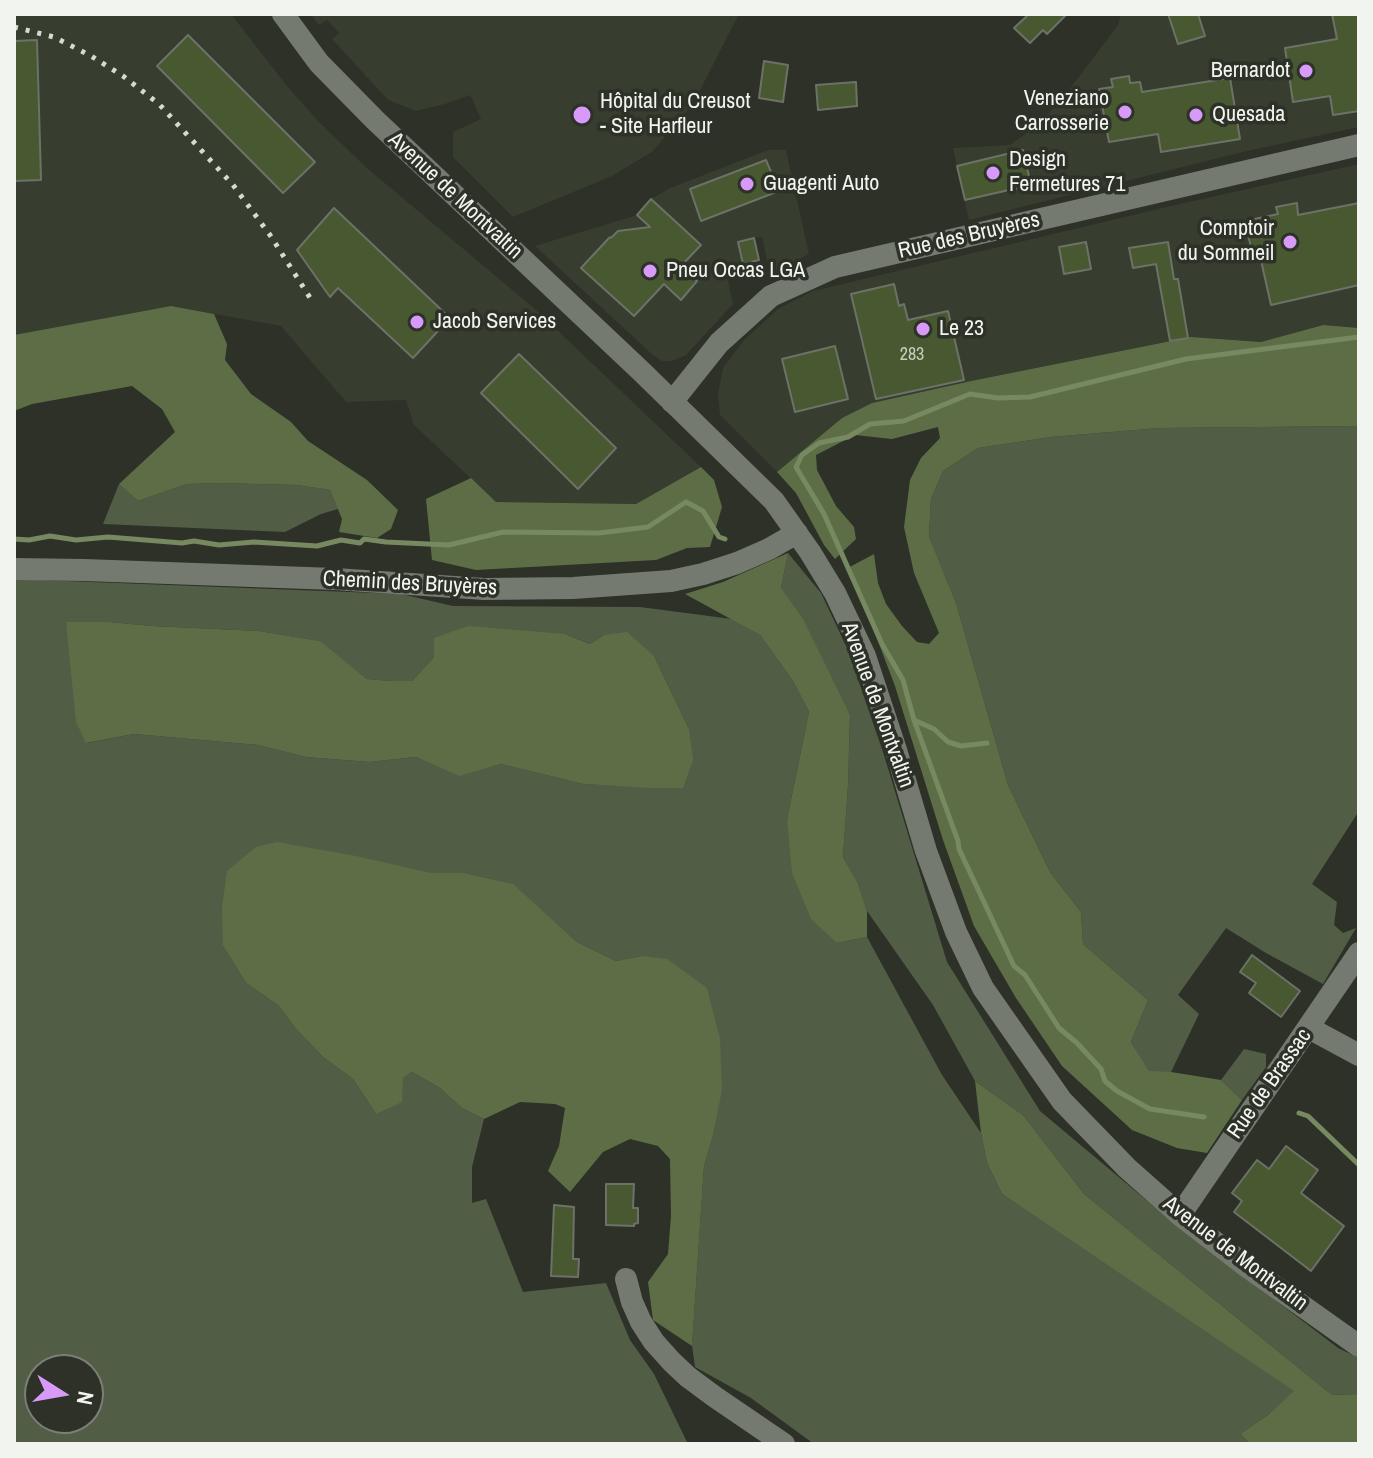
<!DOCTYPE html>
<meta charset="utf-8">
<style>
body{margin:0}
#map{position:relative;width:1373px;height:1458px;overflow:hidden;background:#2d3128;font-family:"Archivo Narrow",sans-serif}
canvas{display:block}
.frame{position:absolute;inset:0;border:16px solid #f2f4ef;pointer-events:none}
.north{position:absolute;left:24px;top:1354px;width:80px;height:80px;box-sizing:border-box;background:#2d3128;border:2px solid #7c7f78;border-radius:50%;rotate:101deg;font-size:22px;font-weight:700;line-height:32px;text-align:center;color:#f2f4ef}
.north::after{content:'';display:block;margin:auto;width:28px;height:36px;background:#d89af8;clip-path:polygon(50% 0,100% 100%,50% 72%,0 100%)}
</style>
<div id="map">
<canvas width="1373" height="1458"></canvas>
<div class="frame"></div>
<div class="north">N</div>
</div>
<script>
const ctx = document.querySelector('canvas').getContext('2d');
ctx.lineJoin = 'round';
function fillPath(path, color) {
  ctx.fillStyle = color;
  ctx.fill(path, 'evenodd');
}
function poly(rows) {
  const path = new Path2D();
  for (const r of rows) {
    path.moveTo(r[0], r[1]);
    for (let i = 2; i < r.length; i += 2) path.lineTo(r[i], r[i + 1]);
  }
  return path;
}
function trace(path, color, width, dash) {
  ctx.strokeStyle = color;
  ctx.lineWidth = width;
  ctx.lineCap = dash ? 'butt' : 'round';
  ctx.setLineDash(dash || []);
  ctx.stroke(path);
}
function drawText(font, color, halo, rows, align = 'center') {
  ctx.font = font + ' "Archivo Narrow",sans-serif';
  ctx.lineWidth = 7;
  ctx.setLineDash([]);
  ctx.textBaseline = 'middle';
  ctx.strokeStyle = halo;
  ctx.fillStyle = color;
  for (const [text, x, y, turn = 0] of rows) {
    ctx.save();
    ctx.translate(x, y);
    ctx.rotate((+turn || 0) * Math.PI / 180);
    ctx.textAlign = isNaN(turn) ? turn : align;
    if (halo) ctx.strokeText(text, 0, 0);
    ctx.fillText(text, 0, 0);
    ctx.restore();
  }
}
fillPath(poly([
 [14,14,231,14,287,86,320,123,368,169,534,308,701,467,636,504,496,502,414,425,406,400,346,402,281,326,171,306,14,335],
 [310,14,739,14,693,104,652,152,612,176,513,217,453,157,453,132,481,119,470,95,445,104,416,111,388,100,332,39,339,33,327,20,319,25],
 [1121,14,1359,14,1359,127,1243,152,969,220,953,148,1010,145,1028,132,1059,103,1118,25],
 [768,150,786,150,809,254,770,274,762,237,754,238,759,260,725,267,733,304,686,355,672,361,662,361,654,356,535,246,637,215,651,199,670,188],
 [1359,164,1359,328,1322,325,1261,342,1191,337,971,381,872,403,842,418,777,472,720,415,718,395,723,368,744,340,778,309,813,291,1171,206]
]), '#373d2f');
fillPath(poly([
 [1359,426,1359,811,1312,884,1337,902,1334,925,1343,933,1356,928,1323,984,1266,953,1226,928,1178,995,1199,1014,1171,1072,1149,1072,1131,1042,1148,1000,1083,944,1081,912,1050,872,1008,785,956,603,929,536,931,499,943,471,978,448,1051,437,1160,428],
 [216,483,297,485,330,490,338,509,321,514,285,532,103,524,119,484,138,501,187,484],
 [788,553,821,593,848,650,883,752,947,962,1040,1111,1164,1215,1338,1348,1359,1358,1359,1394,1332,1395,1084,1194,1023,1115,975,1081,933,1005,867,911,858,883,843,857,848,786,850,715,781,588],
 [14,579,401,594,453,606,640,607,732,619,760,635,793,681,809,712,787,819,837,943,867,937,942,1075,981,1133,987,1163,1002,1194,1295,1391,1268,1415,1240,1434,1251,1444,814,1444,751,1398,695,1367,692,1345,704,1166,712,1139,641,956,616,961,577,942,512,884,465,873,431,873,223,946,246,983,279,1006,296,1029,323,1057,353,1079,376,1114,403,1078,412,1072,440,1088,462,1108,484,1119,472,1167,472,1203,486,1199,523,1292,606,1283,630,1340,654,1374,688,1444,14,1444],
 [66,622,110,622,152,626,259,631,319,641,367,679,391,681,412,681,434,657,565,634,590,644,604,635,654,656,689,729,683,788,583,784,501,764,459,775,416,757,369,762,306,757,258,745,134,734,87,743],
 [40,1370,88,1370,88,1418,40,1418],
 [1244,1049,1266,1054,1266,1067,1242,1100,1221,1080]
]), '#525d45');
fillPath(poly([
 [171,306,214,314,227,344,225,360,251,394,291,422,308,441,367,480,398,510,391,529,377,538,339,532,342,519,330,490,297,485,216,483,187,484,138,501,119,484,175,432,162,409,132,386,32,404,14,411,14,335],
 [1323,325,1359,328,1359,426,1160,428,1051,437,978,448,943,471,931,499,929,536,956,603,1008,785,1050,872,1081,912,1083,944,1148,1000,1131,1042,1149,1071,1171,1072,1221,1080,1242,1100,1207,1153,1177,1148,1132,1130,1062,1066,1016,998,974,926,943,840,895,686,868,615,846,569,874,554,878,583,886,604,902,626,917,642,929,644,939,633,914,573,904,527,910,480,921,458,940,438,938,427,892,439,855,435,816,455,817,470,836,506,854,527,856,539,835,559,824,545,796,493,777,472,842,418,872,403,971,381,1191,337,1261,342],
 [701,467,714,480,722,507,710,547,687,548,656,560,476,570,432,560,426,499,471,478,496,502,636,504],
 [788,553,781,588,803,619,850,715,848,786,843,857,858,883,867,911,867,937,837,943,811,919,792,873,787,819,809,712,793,681,760,635,685,594,723,582],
 [66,622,110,622,152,626,259,631,320,641,367,679,391,681,412,681,434,657,434,638,468,626,565,634,590,644,604,635,627,632,654,656,689,729,693,760,683,788,653,788,583,784,501,764,459,776,416,757,369,762,306,757,258,745,134,734,86,743,76,722],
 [277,842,356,856,431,873,465,873,513,884,577,942,616,961,641,956,667,959,707,988,720,1039,722,1090,712,1139,704,1166,692,1346,653,1320,648,1282,668,1254,671,1216,670,1159,658,1146,630,1139,603,1152,570,1192,548,1171,559,1146,565,1108,555,1104,520,1102,484,1119,462,1108,440,1088,412,1072,403,1078,402,1102,376,1114,353,1079,323,1057,296,1029,279,1006,246,983,223,946,222,908,227,871,256,847],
 [975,1081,1023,1115,1084,1194,1332,1395,1359,1394,1359,1444,1251,1444,1240,1434,1268,1415,1294,1391,1002,1194,987,1163,981,1133]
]), '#5d6e46');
trace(poly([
 [14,539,29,540,50,536,76,540,108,537,182,543,194,541,219,545,254,542,317,546,341,540,360,543,364,539,386,542,449,545,503,532,599,533,648,527,686,502,703,511,719,537,725,539],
 [916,721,934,729,948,742,961,746,987,743],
 [1299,1113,1308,1116,1359,1165],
 [1204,1117,1150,1109,1117,1091,1105,1081,1101,1069,1077,1043,1059,1028,1025,975,1014,966,959,849,958,841,914,720,903,680,882,644,824,514,796,467,802,455,819,443,848,437,870,424,904,421,970,394,998,398,1030,397,1186,359,1359,337]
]), '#778960', 5);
const building = poly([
 [1026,14,1067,14,1047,34,1043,30,1030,43,1014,28,1028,15,1026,14],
 [1168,14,1198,14,1205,36,1178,44,1168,14],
 [1332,14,1359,14,1359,111,1333,115,1330,96,1293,102,1285,48,1337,39,1332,14],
 [188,35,315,162,283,193,157,66,188,35],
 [37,40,41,180,14,181,14,41,37,40],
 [764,61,788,65,783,102,759,98,764,61],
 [1129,76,1130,83,1140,82,1142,92,1230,78,1240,139,1161,152,1158,134,1109,142,1099,89,1113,87,1111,79,1129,76],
 [856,82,857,106,818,110,816,85,856,82],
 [1023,150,1031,185,965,200,957,166,1023,150],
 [766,160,779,191,701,221,690,189,766,160],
 [651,199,701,245,681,266,697,281,681,300,664,284,634,316,581,268,609,238,612,237,618,231,650,227,637,215,651,199],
 [1297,203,1298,215,1359,203,1359,285,1271,305,1260,256,1253,257,1245,221,1278,214,1276,207,1297,203],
 [334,208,450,318,413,358,338,288,330,297,297,250,334,208],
 [754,238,759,260,743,264,738,242,754,238],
 [1086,242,1091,269,1064,274,1059,247,1086,242],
 [1168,242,1174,279,1178,279,1188,338,1170,341,1156,264,1133,268,1129,248,1168,242],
 [894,284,899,306,904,304,908,320,948,311,964,380,876,399,851,294,894,284],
 [835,346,848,399,795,412,782,359,835,346],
 [519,354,616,448,578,489,481,393,519,354],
 [1252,955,1300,991,1281,1017,1249,993,1256,983,1240,972,1252,955],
 [1286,1146,1318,1170,1301,1193,1344,1226,1311,1271,1234,1212,1242,1201,1232,1193,1257,1160,1269,1169,1286,1146],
 [606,1184,634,1184,633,1208,638,1208,638,1223,634,1224,634,1226,606,1225,606,1184],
 [554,1205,574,1207,573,1259,579,1259,578,1277,551,1276,554,1205]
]);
fillPath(building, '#485831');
trace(building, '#6d7168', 2);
trace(poly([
 [283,14,319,63,375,120,642,372,774,501,810,552,835,593,865,656,896,750,926,851,956,932,983,988,1062,1101,1127,1168,1180,1215,1246,1266,1359,1346],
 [672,402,719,343,771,296,835,267,1359,145],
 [14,569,84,570,335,579,484,589,573,588,671,581,703,574,737,563,769,549,797,533],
 [1309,1028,1359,1055],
 [1180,1215,1359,953],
 [626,1279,632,1302,641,1322,654,1342,672,1362,688,1377,715,1397,784,1444]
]), '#757a70', 22);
trace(poly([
 [14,27,54,37,91,56,123,76,159,104,233,185,270,235,314,304]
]), '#d7dad4', 5, [4, 8]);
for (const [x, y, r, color] of [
 [1306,71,8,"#d89af8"],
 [1125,112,8,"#d89af8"],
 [582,115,10,"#d89af8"],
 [1196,115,8,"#d89af8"],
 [993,173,8,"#d89af8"],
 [747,184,8,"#d89af8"],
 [1290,242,8,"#d89af8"],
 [650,271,8,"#d89af8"],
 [417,322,8,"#d89af8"],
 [923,329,8,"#d89af8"]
]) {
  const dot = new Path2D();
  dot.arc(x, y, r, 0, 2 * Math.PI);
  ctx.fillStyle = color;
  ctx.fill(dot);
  trace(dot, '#2d3128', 3);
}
drawText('18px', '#c8cdc0', null, [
 ["283",912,355]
]);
drawText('22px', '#f2f4ef', '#2d3128', [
 ["Bernardot",1290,71,"right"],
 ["Veneziano",1109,99,"right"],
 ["Carrosserie",1109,124,"right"],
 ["Hôpital du Creusot",600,102],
 ["- Site Harfleur",600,127],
 ["Quesada",1212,115],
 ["Design",1009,160],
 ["Fermetures 71",1009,185],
 ["Guagenti Auto",763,184],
 ["Comptoir",1274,229,"right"],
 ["du Sommeil",1274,254,"right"],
 ["Pneu Occas LGA",666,271],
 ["Jacob Services",433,322],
 ["Le 23",939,329]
], 'left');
drawText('22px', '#f2f4ef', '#2d3128', [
 ["Avenue de Montvaltin",455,196,43],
 ["Rue des Bruyères",969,236,-13],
 ["Chemin des Bruyères",410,584,3],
 ["Avenue de Montvaltin",877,705,70],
 ["Rue de Brassac",1270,1084,-55],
 ["Avenue de Montvaltin",1235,1254,37]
]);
</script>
